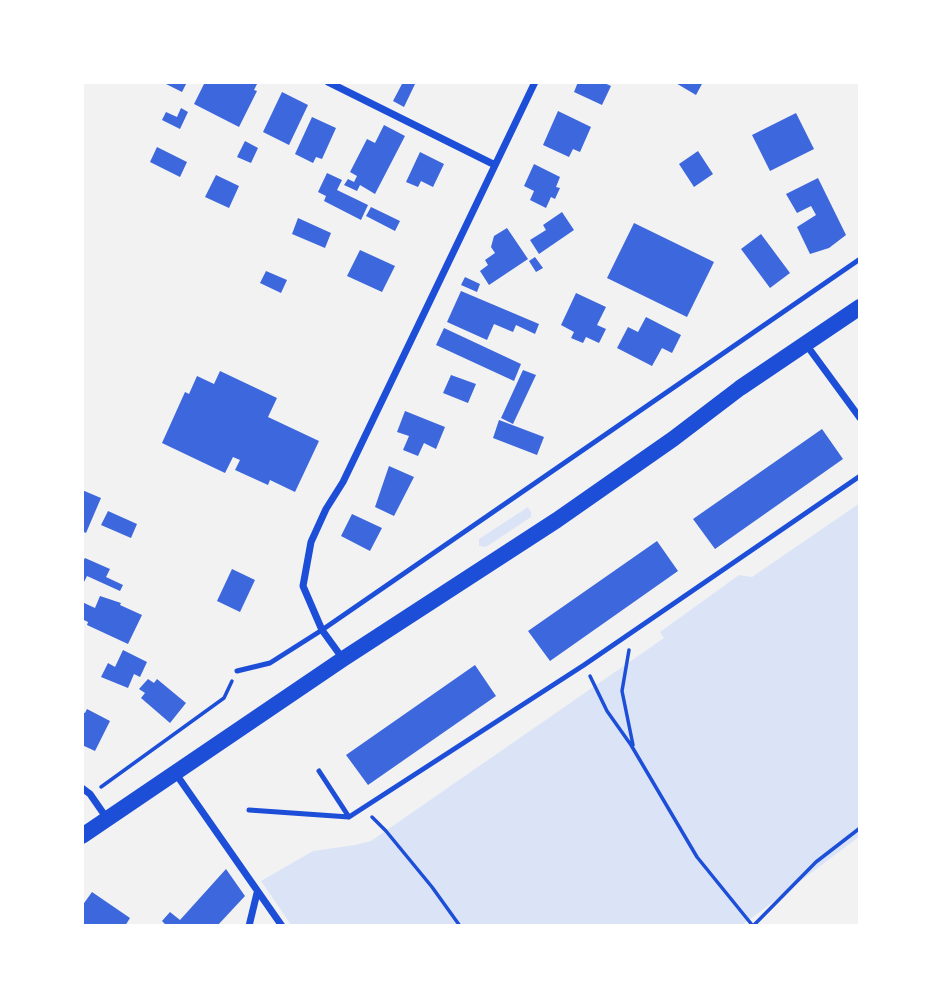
<!DOCTYPE html>
<style>
body{margin:0}
#map{position:relative;width:942px;height:1008px;overflow:hidden;background:#f2f2f2;font-family:"Source Serif 4",serif}
canvas{display:block}
.frame{position:absolute;inset:0;border:84px solid #fff;pointer-events:none}
</style>
<div id="map">
<canvas width="942" height="1008"></canvas>
<div class="frame"></div>
</div>
<script>
const ctx = document.querySelector('canvas').getContext('2d');
ctx.lineJoin = 'round';
function fillPath(path, color) {
  ctx.fillStyle = color;
  ctx.fill(path, 'evenodd');
}
function poly(rows) {
  const path = new Path2D();
  for (const r of rows) {
    path.moveTo(r[0], r[1]);
    for (let i = 2; i < r.length; i += 2) path.lineTo(r[i], r[i + 1]);
  }
  return path;
}
function trace(path, color, width, dash) {
  ctx.strokeStyle = color;
  ctx.lineWidth = width;
  ctx.lineCap = dash ? 'butt' : 'round';
  ctx.setLineDash(dash || []);
  ctx.stroke(path);
}
fillPath(poly([
 [860,503,860,836,741,926,292,926,261,881,313,851,355,845,371,841,664,638,660,632,739,575,752,577],
 [528,507,531,512,531,517,486,547,479,546,479,539]
]), '#dbe4f7');
fillPath(poly([
 [162,82,187,82,182,92],
 [205,82,258,82,254,90,257,91,239,127,194,104],
 [403,82,416,82,404,107,393,101],
 [578,82,602,82,611,86,602,105,574,92],
 [674,82,703,82,696,95],
 [282,92,308,105,289,145,263,132],
 [181,108,188,112,180,129,162,120,166,112,177,117],
 [558,111,591,127,580,152,573,149,569,157,543,145],
 [796,113,814,149,770,171,752,135],
 [312,117,336,128,322,159,316,157,313,163,295,154],
 [384,125,405,136,375,194,360,185,357,191,344,185,348,179,354,182,357,176,350,172,367,139,375,143],
 [245,141,258,148,251,163,237,157],
 [157,147,187,162,180,177,150,162],
 [698,151,713,174,694,187,679,164],
 [420,152,444,164,433,187,421,181,418,187,406,182],
 [534,164,560,177,556,187,560,188,555,199,551,197,546,208,530,200,534,191,524,186],
 [327,173,342,180,337,190,368,205,361,220,324,201,326,196,318,192],
 [216,175,239,186,229,208,205,197],
 [818,178,846,235,829,248,810,254,797,227,816,215,811,206,797,213,786,194],
 [371,207,400,221,395,231,366,216],
 [562,212,574,230,539,254,530,240,546,230,543,225],
 [298,218,331,233,325,248,292,234],
 [634,223,714,262,687,317,607,278],
 [507,228,528,259,489,285,480,271,488,265,485,260,495,253,491,247,494,236],
 [761,234,790,273,770,288,741,249],
 [360,250,395,266,382,292,347,276],
 [535,257,543,268,536,272,529,261],
 [266,271,287,280,281,293,260,283],
 [465,277,480,284,477,292,461,285],
 [461,291,539,324,535,334,516,325,513,332,494,324,487,340,447,322],
 [576,293,606,307,597,325,606,329,599,343,586,337,583,343,571,338,574,332,561,325],
 [646,317,681,335,672,353,662,348,652,366,617,348,628,327,638,332],
 [444,328,521,364,514,381,436,345],
 [523,370,536,375,513,424,501,418],
 [220,371,277,398,268,417,319,441,295,492,270,480,268,485,235,470,240,460,233,457,225,473,162,443,185,392,189,394,197,376,214,384],
 [451,375,476,384,468,403,443,393],
 [405,411,445,427,436,449,424,443,418,456,403,450,409,436,397,432],
 [499,420,544,437,537,455,493,438],
 [822,429,843,459,715,549,693,519],
 [389,466,414,477,394,516,375,507],
 [82,490,101,498,86,533,82,531],
 [108,511,137,524,131,538,101,525],
 [352,514,382,528,370,551,341,536],
 [657,541,678,571,550,661,528,631],
 [85,558,110,569,106,577,123,585,120,591,87,576,82,586,82,563],
 [232,569,255,580,240,612,217,601],
 [100,596,121,603,120,605,142,615,128,644,87,625,88,622,82,619,82,602,95,608],
 [123,650,147,662,140,677,134,674,128,688,101,677,108,663,115,667],
 [475,665,496,696,368,785,346,755],
 [148,679,154,683,157,679,186,703,170,723,141,698,145,693,139,689],
 [87,709,110,721,95,751,82,745,82,712,85,713],
 [226,869,245,896,217,926,167,926,162,921,170,912,180,920],
 [92,892,130,918,125,926,82,926,82,906]
]), '#3d67dc');
trace(poly([
 [629,650,622,691,633,745],
 [590,676,607,711,631,745,697,857,753,926],
 [101,787,224,698,232,681],
 [372,817,386,831,432,887,460,926],
 [753,926,816,862,860,828]
]), '#1d4ed8', 3.5);
trace(poly([
 [237,671,270,663,322,630,860,259],
 [319,771,349,817],
 [249,810,349,817,584,665,860,476]
]), '#1d4ed8', 5);
trace(poly([
 [328,82,495,165],
 [805,343,860,418],
 [343,659,322,630,303,586,311,542,326,509,343,482,535,82],
 [176,774,282,926],
 [82,788,90,794,108,820],
 [249,926,257,893]
]), '#1d4ed8', 7);
trace(poly([
 [82,836,343,659,557,520,673,439,740,388,860,307]
]), '#1d4ed8', 16);
</script>
